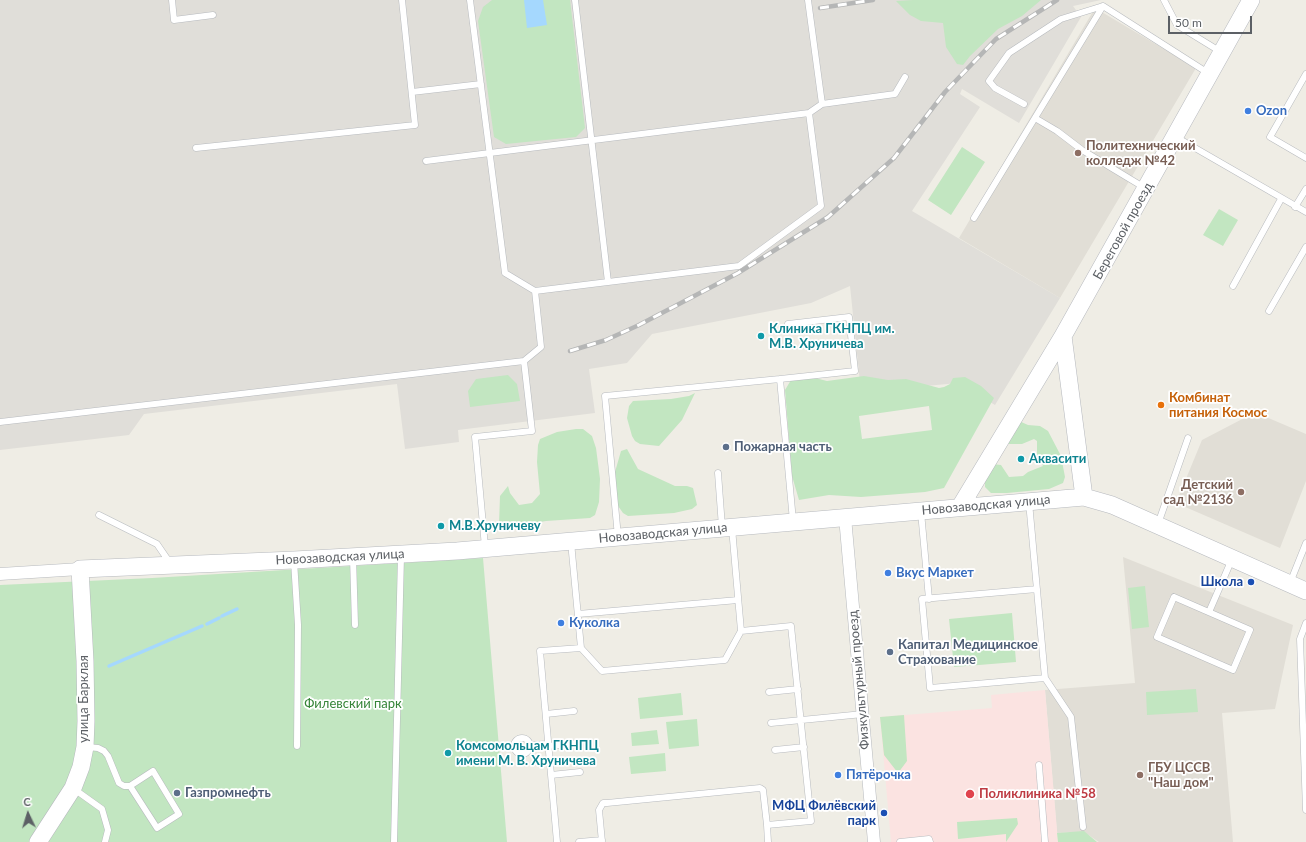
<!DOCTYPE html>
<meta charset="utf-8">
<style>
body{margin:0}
#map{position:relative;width:1306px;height:842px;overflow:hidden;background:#efede5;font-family:Lato,sans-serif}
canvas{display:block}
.north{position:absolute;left:8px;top:794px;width:40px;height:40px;-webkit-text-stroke:3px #fff;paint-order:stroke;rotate:356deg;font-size:11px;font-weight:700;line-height:16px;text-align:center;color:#5c6065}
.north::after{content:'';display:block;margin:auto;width:14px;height:18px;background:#5c6065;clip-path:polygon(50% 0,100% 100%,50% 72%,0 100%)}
.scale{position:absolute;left:1168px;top:16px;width:84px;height:18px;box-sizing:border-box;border:2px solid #5c6065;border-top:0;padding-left:5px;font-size:12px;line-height:14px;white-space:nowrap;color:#5c6065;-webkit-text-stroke:3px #fff;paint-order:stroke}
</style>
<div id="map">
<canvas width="1306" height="842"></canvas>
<div class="north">С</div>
<div class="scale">50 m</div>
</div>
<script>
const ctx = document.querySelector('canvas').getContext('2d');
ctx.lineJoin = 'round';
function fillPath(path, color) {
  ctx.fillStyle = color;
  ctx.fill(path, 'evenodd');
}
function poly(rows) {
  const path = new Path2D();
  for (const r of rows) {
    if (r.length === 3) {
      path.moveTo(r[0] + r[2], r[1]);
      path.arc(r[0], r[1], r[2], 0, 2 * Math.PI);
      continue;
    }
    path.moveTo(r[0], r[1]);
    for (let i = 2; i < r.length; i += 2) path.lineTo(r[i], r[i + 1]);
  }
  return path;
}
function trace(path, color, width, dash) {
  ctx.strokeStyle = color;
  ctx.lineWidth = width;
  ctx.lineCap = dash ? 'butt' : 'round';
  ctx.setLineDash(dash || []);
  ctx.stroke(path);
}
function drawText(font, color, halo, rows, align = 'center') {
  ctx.font = font + ' Lato,sans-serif';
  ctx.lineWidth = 3.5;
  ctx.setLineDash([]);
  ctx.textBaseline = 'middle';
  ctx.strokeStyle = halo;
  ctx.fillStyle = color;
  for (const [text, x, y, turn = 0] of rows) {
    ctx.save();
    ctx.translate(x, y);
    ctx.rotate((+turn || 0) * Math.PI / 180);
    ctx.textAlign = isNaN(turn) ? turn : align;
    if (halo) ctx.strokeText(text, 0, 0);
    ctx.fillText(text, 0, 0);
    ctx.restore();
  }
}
fillPath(poly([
 [0,0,1101,0,1073,6,1081,17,1019,123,962,89,960,94,980,107,912,211,1060,298,995,405,958,383,861,392,850,286,811,303,652,334,627,363,589,369,595,413,458,430,459,442,405,449,397,384,144,414,129,435,0,450]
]), '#e0ded9');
fillPath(poly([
 [1095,8,1196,68,1060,298,959,238],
 [1259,414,1306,434,1306,481,1280,548,1176,503,1202,440,1250,415],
 [1123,557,1293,625,1275,709,1222,713,1233,842,1099,842,1084,832,1057,833,1045,690,1135,683]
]), '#e1ded6');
fillPath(poly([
 [1045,690,1058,842,891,842,880,717,992,708,991,695]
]), '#fbe3e1');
fillPath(poly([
 [492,0,570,0,585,128,576,137,506,144,494,137,478,21,483,7],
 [913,0,1041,0,1022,16,998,29,970,56,963,65,957,64,946,47,943,23,921,21,910,15,896,1],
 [962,147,985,162,951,215,928,200],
 [1219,209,1238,220,1223,246,1203,235],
 [508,375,517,384,520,401,470,407,468,391,476,379],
 [864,376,888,380,906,379,939,388,944,387,950,384,953,378,965,377,981,386,994,398,944,488,925,492,861,497,829,495,799,500,792,476,785,390,791,380,815,378,827,381],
 [929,406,932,430,862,439,859,416],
 [695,393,682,420,659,446,640,444,635,441,632,436,627,418,629,406,633,401,671,399,689,396],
 [1019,421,1028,425,1040,426,1048,431,1061,456,1065,477,1063,483,1049,489,1007,493,991,493,985,487,985,475,992,464,1001,465,1009,477,1023,476,1028,472,1043,466,1037,455,1037,441,1034,439,1022,444,1009,444,1005,438],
 [576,429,583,429,592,436,596,448,600,479,599,502,595,515,590,518,546,521,504,528,499,525,500,496,508,486,510,493,519,505,532,503,540,494,537,462,538,445,540,439,557,432],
 [627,449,638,469,675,486,687,486,693,488,697,505,692,509,674,513,628,516,623,513,616,503,615,472,621,451],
 [483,558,507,842,0,842,0,585,152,578],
 [1145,586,1149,627,1132,629,1128,588],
 [1012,613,1016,662,954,667,949,619],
 [1196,689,1198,712,1147,715,1146,692],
 [681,693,683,715,640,719,638,698],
 [904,715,907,761,898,773,884,755,880,717],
 [697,719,699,746,669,749,666,722],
 [657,730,659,744,632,746,631,733],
 [665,753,666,771,631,774,629,757],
 [1017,818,1018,824,1006,842,1006,834,958,839,957,822],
 [1084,831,1097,842,1058,842,1057,833]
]), '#c2e6c1');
fillPath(poly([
 [524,0,543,0,547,25,527,28]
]), '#a5d8fe');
trace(poly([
 [222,616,237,609],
 [207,624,219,618],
 [109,666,202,626]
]), '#a5d8fe', 3.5);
const lane = poly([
 [172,0,174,20,213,15],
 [470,0,505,273,535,291],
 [808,0,822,104,895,94,905,77],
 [1164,0,1177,25,1221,52],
 [1306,74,1270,137,1306,158],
 [412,92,481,84],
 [1024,104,995,88,989,81,1009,53,1061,19,1103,6,1208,73],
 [809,113,822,104],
 [1035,118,1057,131,1082,150,1145,188],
 [1176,137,1306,212],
 [196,148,415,125,402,0],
 [426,161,809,113,821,206,739,266,608,282],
 [1295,207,1306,189],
 [974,218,1103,6],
 [1233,286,1281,199],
 [1269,311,1306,247],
 [780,379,855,371,849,317,788,324],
 [0,422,524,361,541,347,535,291,608,282,575,0],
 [718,473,722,527],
 [1029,502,1045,678,1071,717,1083,827],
 [921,512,929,599],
 [99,515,157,544,170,563],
 [1158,524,1188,438],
 [732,528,741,631,791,626,811,821,767,825,768,842],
 [618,537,605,396,780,379,793,521],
 [485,547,475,437,532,431,524,361],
 [353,557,355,625],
 [294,561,298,625,297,746],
 [1290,583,1306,543],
 [1037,589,922,599,930,688,1045,678],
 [1174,597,1250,630,1233,670,1157,637,1174,597],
 [1209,612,1232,559],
 [578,614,738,600],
 [1306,623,1300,639,1306,810],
 [581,648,602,671,725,660,741,631],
 [769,692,798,689],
 [546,714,574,711],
 [771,723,863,714],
 [522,746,8],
 [530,745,548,744],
 [548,746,578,743],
 [87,747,98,748,104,751,108,756,119,783,124,786,130,786,153,771,179,814,157,828,130,786],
 [775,750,804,747],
 [1039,765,1045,842],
 [551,775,580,772],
 [74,789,102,809,108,830,105,842],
 [394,842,401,556],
 [557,842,540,651,581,648,571,542],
 [579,842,602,840],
 [602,842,599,810,603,803,607,803,760,788,763,790,767,825],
 [900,842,929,839,930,842]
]);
const street = poly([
 [845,517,874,842],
 [0,574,80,569]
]);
const secondary = poly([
 [1063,336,1084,497],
 [960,507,1063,336,1251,0],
 [38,842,73,788,81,767,85,747,86,721,85,661,80,569,294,560,457,551,1084,497,1112,505,1306,591]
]);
trace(lane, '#b7babe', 7);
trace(street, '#b7babe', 13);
trace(secondary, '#b6b9be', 18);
trace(lane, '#fff', 6);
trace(street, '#fff', 12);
trace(secondary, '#fff', 17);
const rail = poly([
 [820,8,873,0],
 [570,351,606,340,639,325,738,273,828,217,894,158,945,92,996,39,1057,0]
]);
trace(rail, '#b5b6b6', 4.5);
trace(rail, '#fff', 3, [9]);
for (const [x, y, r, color] of [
 [1248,111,4,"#3f7fe0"],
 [1078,153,4,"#8d6e63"],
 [761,336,4,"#0f9aa8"],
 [1161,405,4,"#e8710a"],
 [726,447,4,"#5c6f8a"],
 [1021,459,4,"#0f9aa8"],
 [1241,492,4,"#8d6e63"],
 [441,526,4,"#0f9aa8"],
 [888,573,4,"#3f7fe0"],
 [1251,582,4,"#1a4fb4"],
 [561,623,4,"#3f7fe0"],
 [890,652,4,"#5c6f8a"],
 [448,753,4,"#0f9aa8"],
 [838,775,4,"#3f7fe0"],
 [1140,775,4,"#8d6e63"],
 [177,793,4,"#5c6f8a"],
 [970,794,5,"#e0444e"],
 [884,813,4,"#1a4fb4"]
]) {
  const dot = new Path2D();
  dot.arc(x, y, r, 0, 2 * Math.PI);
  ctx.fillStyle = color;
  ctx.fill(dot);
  trace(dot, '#fff', 1.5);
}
drawText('bold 13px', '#366cbe', '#fff', [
 ["Ozon",1256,111],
 ["Вкус Маркет",896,573],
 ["Куколка",569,623],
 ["Пятёрочка",846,775]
], 'left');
drawText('bold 13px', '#785e54', '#fff', [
 ["Политехнический",1086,146],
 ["колледж №42",1086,161],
 ["Детский",1233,485,"right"],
 ["сад №2136",1233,500,"right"],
 ["ГБУ ЦССВ",1148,768],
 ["\"Наш дом\"",1148,783]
], 'left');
drawText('13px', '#5c6065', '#fff', [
 ["Береговой проезд",1123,231,-61],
 ["Новозаводская улица",986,505,-5],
 ["Новозаводская улица",663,533,-5],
 ["Новозаводская улица",340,557,-3],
 ["Физкультурный проезд",859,680,-95],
 ["улица Барклая",84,699,-90]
]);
drawText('bold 13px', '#0d838f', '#fff', [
 ["Клиника ГКНПЦ им.",769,329],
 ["М.В. Хруничева",769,344],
 ["Аквасити",1029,459],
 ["М.В.Хруничеву",449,526],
 ["Комсомольцам ГКНПЦ",456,746],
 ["имени М. В. Хруничева",456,761]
], 'left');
drawText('bold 13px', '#c56008', '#fff', [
 ["Комбинат",1169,398],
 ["питания Космос",1169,413]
], 'left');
drawText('bold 13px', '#4e5e75', '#fff', [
 ["Пожарная часть",734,447],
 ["Капитал Медицинское",898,645],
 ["Страхование",898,660],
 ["Газпромнефть",185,793]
], 'left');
drawText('bold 13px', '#164399', '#fff', [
 ["Школа",1243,582],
 ["МФЦ Филёвский",876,806],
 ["парк",876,821]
], 'right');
drawText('13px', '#358438', '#fff', [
 ["Филевский парк",353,704]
]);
drawText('bold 13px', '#be3a42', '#fff', [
 ["Поликлиника №58",979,794]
], 'left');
</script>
